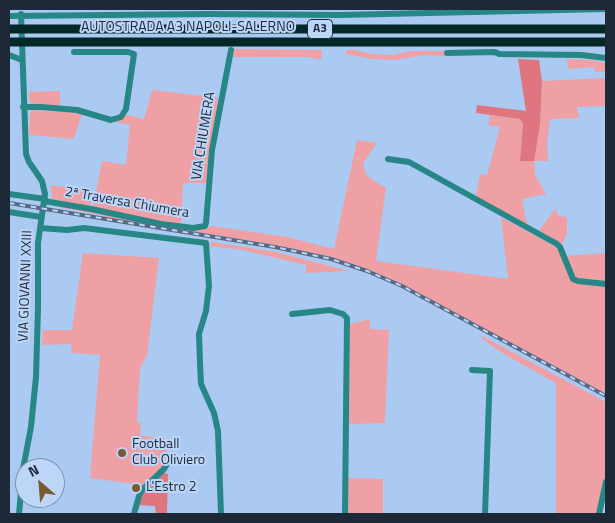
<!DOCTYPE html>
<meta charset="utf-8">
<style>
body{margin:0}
#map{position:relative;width:615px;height:523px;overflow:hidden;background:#abcaf2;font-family:"Titillium Web",sans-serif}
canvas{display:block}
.frame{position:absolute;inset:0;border:10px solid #1d2939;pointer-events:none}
.north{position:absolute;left:15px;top:458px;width:50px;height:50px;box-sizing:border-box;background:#bdd6f7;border:1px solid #7d91ab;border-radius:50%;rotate:333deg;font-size:14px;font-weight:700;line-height:20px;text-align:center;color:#1d2939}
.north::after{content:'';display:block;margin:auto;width:18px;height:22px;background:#785a2e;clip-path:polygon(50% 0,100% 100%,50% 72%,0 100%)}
</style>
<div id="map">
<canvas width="615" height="523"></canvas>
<div class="frame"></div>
<div class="north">N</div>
</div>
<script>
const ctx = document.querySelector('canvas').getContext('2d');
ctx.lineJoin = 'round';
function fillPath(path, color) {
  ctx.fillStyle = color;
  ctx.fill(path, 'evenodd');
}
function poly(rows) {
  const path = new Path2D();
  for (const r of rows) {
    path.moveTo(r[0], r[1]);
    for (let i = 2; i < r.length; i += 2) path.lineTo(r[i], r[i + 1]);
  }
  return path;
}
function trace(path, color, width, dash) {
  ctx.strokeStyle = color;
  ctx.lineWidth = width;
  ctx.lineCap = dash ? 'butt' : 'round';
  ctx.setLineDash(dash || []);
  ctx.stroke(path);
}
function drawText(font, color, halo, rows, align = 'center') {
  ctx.font = font + ' "Titillium Web",sans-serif';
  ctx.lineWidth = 4;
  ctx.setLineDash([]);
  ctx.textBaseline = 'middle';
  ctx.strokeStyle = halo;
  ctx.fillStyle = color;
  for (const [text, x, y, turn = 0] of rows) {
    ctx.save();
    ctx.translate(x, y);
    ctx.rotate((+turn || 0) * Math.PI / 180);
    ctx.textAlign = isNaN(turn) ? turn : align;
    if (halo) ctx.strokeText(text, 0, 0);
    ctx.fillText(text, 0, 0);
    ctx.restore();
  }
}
fillPath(poly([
 [234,49,322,50,321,60,308,57,233,57],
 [346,50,354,50,372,54,393,55,411,51,445,51,446,56,424,55,395,60,371,59,346,54],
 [567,59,591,60,606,63,606,71,595,72,594,67,568,69],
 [606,78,606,106,577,107,579,118,550,119,547,144,548,161,534,161,535,175,546,194,522,199,527,225,476,197,480,174,487,175,500,127,488,125,490,115,520,119,523,124,520,160,540,124,542,81],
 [152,90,219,98,206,183,183,183,181,224,159,222,93,207,102,161,126,165,130,125,115,122,127,115,144,119],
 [60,91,60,106,32,104,29,100,29,92],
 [32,110,82,113,74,139,29,135,30,114],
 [357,140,377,143,363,163,366,175,382,186,386,187,376,261,508,279,501,217,558,248,570,280,573,282,606,286,606,395,424,296,389,279,363,268,296,250,105,218,105,216,59,207,60,205,205,229,212,226,287,237,334,249],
 [51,185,93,191,90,207,52,199],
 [555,209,559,216,567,217,567,234,561,246,538,232],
 [211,242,276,252,349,271,306,273,306,265,242,250,210,246],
 [83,253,159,258,147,356,140,368,137,423,141,423,140,436,165,438,167,461,161,471,142,485,90,478,100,355,72,353,71,344,42,345,43,330,72,330],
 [606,253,606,281,575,278,565,256],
 [366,320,370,320,370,329,389,330,385,423,349,424,350,324],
 [482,336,606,402,606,472,597,514,556,514,556,383,507,356,482,339],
 [347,478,383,479,383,514,347,514]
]), '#efa0a5');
fillPath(poly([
 [518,59,539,60,542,81,540,124,534,161,520,161,523,124,520,119,476,113,477,105,526,111],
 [164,473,168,474,167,514,156,514,155,506,137,505,141,497,148,487]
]), '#de757f');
trace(poly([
 [9,16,209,14,340,15,606,9],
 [447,53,495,52,499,54,581,55,606,58],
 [9,55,22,60],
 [23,107,41,107,77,110,111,120,121,117,126,109,134,54,128,52,74,52],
 [388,159,409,162,557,244,560,247,573,279,578,281,606,284],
 [9,194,45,199],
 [44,201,91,209,161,224,193,228,205,226,206,223,212,150,231,50],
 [9,212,41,217],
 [40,228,67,230,84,228,206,243,209,286,206,311,199,334,200,364,201,384,214,413,218,431,221,514],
 [292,314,330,310,343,314,347,318,345,514],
 [472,370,490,371,485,514],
 [19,514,23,469,31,427,36,377,38,308,38,243,45,194,42,181,29,162,26,154,21,14],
 [134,514,139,496,142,490,164,469,167,464],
 [599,514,606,482]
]), '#278686', 6);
trace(poly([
 [9,29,606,29],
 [9,42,606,42]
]), '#052727', 9);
const rail = poly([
 [9,203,275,247,331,259,367,271,402,286,606,396]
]);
trace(rail, '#576a84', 4);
trace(rail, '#bdd6f7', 2, [5.5]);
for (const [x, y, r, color] of [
 [122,453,5,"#785a2e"],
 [136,488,5,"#785a2e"]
]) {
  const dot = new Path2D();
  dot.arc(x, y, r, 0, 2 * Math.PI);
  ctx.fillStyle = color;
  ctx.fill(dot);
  trace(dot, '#bdd6f7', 2);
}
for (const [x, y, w] of [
 [320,29,25]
]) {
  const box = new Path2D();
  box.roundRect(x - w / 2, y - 9.5, w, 19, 4);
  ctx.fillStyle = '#bdd6f7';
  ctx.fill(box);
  trace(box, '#1d2939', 1);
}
drawText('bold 12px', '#1d2939', null, [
 ["A3",320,29]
]);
drawText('14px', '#1d2939', '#bdd6f7', [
 ["AUTOSTRADA A3 NAPOLI-SALERNO",188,28],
 ["VIA CHIUMERA",204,136,-81],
 ["2ª Traversa Chiumera",127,203,10],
 ["VIA GIOVANNI XXIII",26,286,-88]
]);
drawText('14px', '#1d2939', '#bdd6f7', [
 ["Football",132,445],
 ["Club Oliviero",132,461],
 ["L'Estro 2",146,488]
], 'left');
</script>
